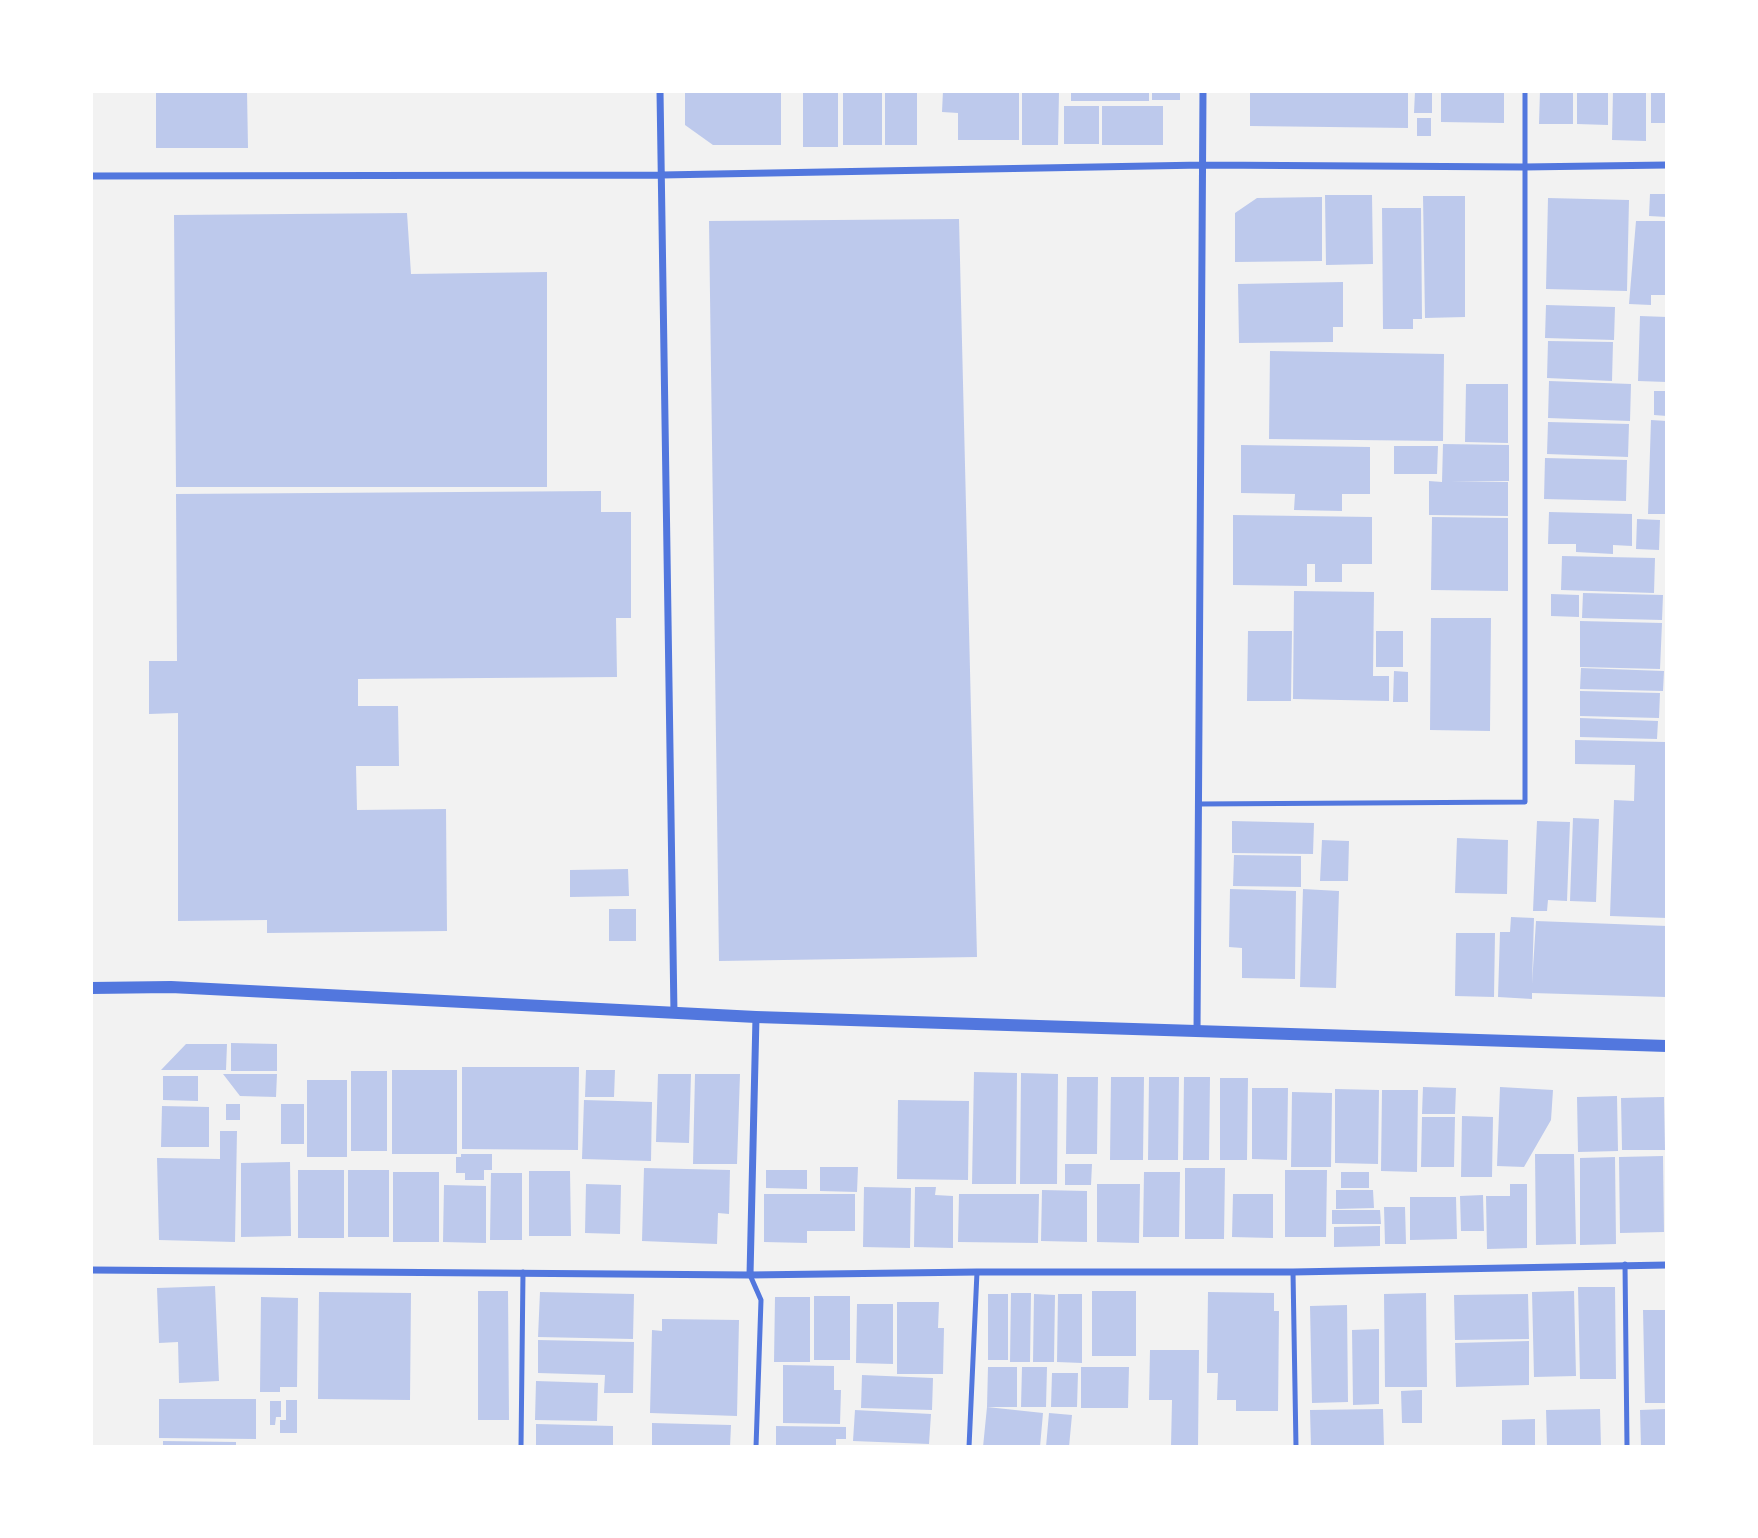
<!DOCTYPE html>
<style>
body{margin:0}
#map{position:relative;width:1758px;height:1538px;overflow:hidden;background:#f2f2f2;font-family:"Asap Condensed",sans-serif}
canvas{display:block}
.frame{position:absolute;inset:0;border:93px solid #fff;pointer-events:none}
</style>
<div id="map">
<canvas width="1758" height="1538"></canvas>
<div class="frame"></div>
</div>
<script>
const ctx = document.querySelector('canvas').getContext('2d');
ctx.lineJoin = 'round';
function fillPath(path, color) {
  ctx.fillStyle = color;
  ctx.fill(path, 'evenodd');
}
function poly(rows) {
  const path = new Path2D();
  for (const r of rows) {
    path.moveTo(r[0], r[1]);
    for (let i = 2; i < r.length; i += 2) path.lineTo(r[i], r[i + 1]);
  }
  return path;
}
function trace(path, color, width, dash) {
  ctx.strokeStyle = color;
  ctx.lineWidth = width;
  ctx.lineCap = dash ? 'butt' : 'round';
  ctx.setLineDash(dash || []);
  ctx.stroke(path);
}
fillPath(poly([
 [156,91,247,91,248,148,156,148],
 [685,91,781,91,781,145,713,145,685,125],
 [803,91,838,91,838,147,803,147],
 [843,91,882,91,882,145,843,145],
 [885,91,917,91,917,145,885,145],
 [943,91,1019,91,1019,140,958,140,958,113,942,112],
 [1022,91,1059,91,1058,145,1022,145],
 [1071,91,1149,91,1149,101,1071,101],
 [1152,91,1180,91,1180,100,1152,100],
 [1250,91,1408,91,1408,128,1250,126],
 [1415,91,1432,91,1432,113,1414,113],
 [1441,91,1504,91,1504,123,1441,122],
 [1540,91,1573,91,1573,124,1539,124],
 [1577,91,1608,91,1608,125,1577,124],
 [1613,91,1646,91,1646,141,1612,140],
 [1651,91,1667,91,1667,123,1651,123],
 [1064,106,1099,106,1099,144,1064,144],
 [1102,106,1163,106,1163,145,1102,145],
 [1417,118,1431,118,1431,136,1417,136],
 [1650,194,1667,194,1667,217,1649,216],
 [1325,195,1372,195,1373,264,1326,265],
 [1423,196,1465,196,1465,317,1425,318],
 [1322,197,1322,261,1235,262,1235,213,1257,198],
 [1548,198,1629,200,1627,291,1546,289],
 [1382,208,1421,208,1422,319,1413,319,1413,329,1383,329],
 [407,213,411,274,547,272,547,487,176,487,174,215],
 [959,219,977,957,719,961,709,221],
 [1636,221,1667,221,1665,295,1651,295,1651,305,1629,304],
 [1343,282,1343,327,1333,327,1333,342,1239,343,1238,284],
 [1546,305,1615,307,1614,340,1545,338],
 [1640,316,1667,317,1667,382,1638,381],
 [1548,341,1613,342,1612,381,1547,378],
 [1270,351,1444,354,1443,441,1269,439],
 [1549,381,1631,384,1630,421,1548,418],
 [1466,384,1508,384,1508,443,1465,442],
 [1654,391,1667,391,1667,416,1654,415],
 [1651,420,1667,421,1667,514,1648,514],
 [1548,422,1629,424,1628,457,1547,454],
 [1443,444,1509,445,1509,481,1451,481,1508,482,1508,516,1429,515,1429,481,1442,482],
 [1241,445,1370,447,1370,494,1342,494,1342,511,1294,510,1295,494,1241,493],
 [1394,446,1438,446,1437,474,1394,474],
 [1545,458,1627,460,1626,501,1544,499],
 [601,491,601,512,631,512,631,618,616,618,617,677,358,679,358,706,398,706,399,766,356,766,357,810,446,809,447,931,267,933,267,920,178,921,178,713,149,714,149,661,177,661,176,494],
 [1549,512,1632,514,1632,546,1613,545,1613,554,1576,552,1576,544,1548,544],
 [1233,515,1372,517,1372,564,1342,564,1342,582,1315,582,1315,564,1307,564,1307,586,1233,585],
 [1432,517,1508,518,1508,591,1431,590],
 [1637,519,1660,520,1659,550,1636,549],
 [1562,556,1655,558,1654,593,1561,590],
 [1294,591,1374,592,1373,676,1389,676,1389,701,1293,699],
 [1583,593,1663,595,1662,620,1582,618],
 [1551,594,1579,595,1579,617,1551,616],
 [1431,618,1491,618,1490,731,1430,730],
 [1580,621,1662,623,1660,669,1580,667],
 [1248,631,1292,631,1291,701,1247,701],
 [1376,631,1403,631,1403,667,1376,667],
 [1581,668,1664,671,1663,691,1580,689],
 [1394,671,1408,672,1408,702,1393,702],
 [1580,691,1660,693,1659,718,1580,716],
 [1580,718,1658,721,1657,739,1580,737],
 [1575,740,1665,742,1667,918,1610,916,1614,800,1634,801,1635,765,1575,764],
 [1573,818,1599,819,1596,902,1570,901],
 [1232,821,1314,823,1313,854,1232,853],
 [1537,821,1570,822,1567,901,1548,900,1547,911,1533,911],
 [1457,838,1508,840,1507,894,1455,893],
 [1322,840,1349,841,1348,881,1320,881],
 [1234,855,1301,856,1301,887,1233,886],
 [628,869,629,896,570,897,570,870],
 [1230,889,1296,891,1295,979,1242,978,1242,948,1229,947],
 [1303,889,1339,891,1336,988,1300,987],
 [609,909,636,909,636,941,609,941],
 [1511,917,1534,918,1532,984,1536,921,1667,926,1666,997,1532,993,1532,999,1498,997,1500,932,1510,932],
 [1456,933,1495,933,1494,997,1455,996],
 [231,1043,277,1044,277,1071,231,1071],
 [186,1044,227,1044,226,1070,161,1070],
 [462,1067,579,1067,578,1150,462,1149],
 [392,1070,457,1070,457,1154,392,1154],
 [586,1070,615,1070,614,1097,585,1097],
 [351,1071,387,1071,387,1151,351,1151],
 [974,1072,1017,1073,1016,1184,972,1184],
 [1021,1073,1058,1074,1057,1184,1020,1184],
 [223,1074,277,1074,276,1097,240,1096],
 [658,1074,691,1074,689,1143,656,1142],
 [695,1074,740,1074,737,1164,693,1164],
 [163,1076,198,1076,198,1101,163,1100],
 [1067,1077,1098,1077,1097,1154,1066,1154],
 [1111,1077,1144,1077,1143,1160,1110,1160],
 [1149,1077,1179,1077,1178,1160,1148,1160],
 [1184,1077,1210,1077,1209,1160,1183,1160],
 [1220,1078,1248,1078,1247,1160,1220,1160],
 [307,1080,347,1080,347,1157,307,1157],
 [1423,1087,1456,1088,1455,1114,1422,1114],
 [1500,1087,1553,1090,1551,1120,1524,1167,1497,1166],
 [1252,1088,1288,1088,1287,1160,1252,1159],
 [1335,1089,1379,1090,1378,1164,1335,1163],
 [1382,1090,1418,1090,1417,1172,1381,1171],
 [1292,1092,1332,1093,1331,1167,1291,1167],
 [1617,1096,1618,1151,1578,1152,1577,1097],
 [1664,1097,1665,1150,1622,1150,1621,1098],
 [584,1100,652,1102,651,1161,582,1159],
 [898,1100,969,1101,968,1180,897,1179],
 [226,1104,240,1104,240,1120,226,1120],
 [281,1104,304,1104,304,1144,281,1144],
 [162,1106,209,1107,209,1147,161,1147],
 [1462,1116,1493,1117,1492,1177,1461,1177],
 [1422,1117,1455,1117,1454,1167,1421,1167],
 [220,1131,237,1131,235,1242,159,1240,157,1158,220,1159],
 [461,1154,492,1154,492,1170,484,1170,484,1180,465,1180,465,1173,456,1173,456,1157,461,1157],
 [1535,1154,1574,1154,1576,1244,1536,1245],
 [1663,1156,1664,1232,1620,1233,1619,1157],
 [1615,1157,1616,1244,1580,1245,1580,1158],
 [290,1162,291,1236,241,1237,241,1163],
 [1065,1164,1092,1164,1091,1185,1065,1185],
 [820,1167,858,1167,857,1192,820,1191],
 [644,1168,730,1170,729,1214,718,1213,717,1244,642,1241],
 [1185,1168,1225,1168,1224,1239,1185,1239],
 [298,1170,344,1170,344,1238,298,1238],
 [348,1170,389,1170,389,1237,348,1237],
 [766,1170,807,1170,807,1189,766,1188],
 [1285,1170,1327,1170,1326,1237,1285,1237],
 [529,1171,570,1171,571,1236,529,1236],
 [393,1172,439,1172,439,1242,393,1242],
 [1144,1172,1180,1172,1179,1237,1143,1237],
 [1341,1172,1369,1172,1369,1188,1341,1188],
 [491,1173,522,1173,522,1240,490,1240],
 [586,1184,621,1185,620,1234,585,1233],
 [1097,1184,1140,1184,1139,1243,1097,1242],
 [1510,1184,1527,1184,1527,1248,1487,1249,1486,1196,1510,1196],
 [444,1185,486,1186,486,1243,443,1242],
 [864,1187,911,1188,910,1248,863,1247],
 [915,1187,936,1187,935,1195,953,1196,953,1248,914,1247],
 [1042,1190,1087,1191,1087,1242,1041,1241],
 [1336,1190,1373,1190,1374,1208,1336,1209],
 [764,1194,855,1194,855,1231,807,1231,807,1243,764,1242],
 [959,1194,1039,1194,1038,1243,958,1242],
 [1233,1194,1273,1194,1273,1238,1232,1237],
 [1483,1195,1484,1231,1461,1231,1460,1196],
 [1410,1197,1456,1197,1457,1239,1410,1240],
 [1384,1207,1405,1207,1406,1244,1385,1244],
 [1332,1210,1380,1210,1381,1224,1332,1224],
 [1380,1226,1380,1246,1334,1247,1334,1227],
 [215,1286,219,1381,179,1383,178,1342,159,1343,157,1288],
 [1578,1287,1615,1287,1616,1379,1580,1379],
 [478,1291,508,1291,509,1420,478,1420],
 [1092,1291,1136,1291,1136,1356,1092,1356],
 [1574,1291,1576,1376,1534,1377,1532,1292],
 [319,1292,411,1293,410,1400,318,1399],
 [540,1292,634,1294,633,1339,538,1337],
 [1208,1292,1274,1293,1274,1311,1279,1311,1278,1411,1236,1411,1236,1400,1217,1400,1218,1373,1207,1373],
 [1011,1293,1031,1293,1030,1362,1010,1362],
 [1426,1293,1427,1387,1385,1387,1384,1294],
 [988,1294,1008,1294,1008,1360,988,1360],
 [1034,1294,1055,1295,1054,1362,1033,1362],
 [1058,1294,1082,1294,1082,1363,1057,1362],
 [1528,1294,1529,1339,1455,1340,1454,1295],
 [814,1296,850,1296,850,1360,814,1360],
 [261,1297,298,1298,297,1387,280,1387,280,1392,260,1392],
 [775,1297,810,1297,810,1362,774,1362],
 [897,1302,939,1302,938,1328,944,1328,943,1374,897,1374],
 [857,1304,893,1304,893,1364,856,1363],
 [1347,1305,1348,1402,1312,1403,1310,1306],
 [1643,1310,1667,1310,1667,1403,1645,1403],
 [662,1319,739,1320,737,1416,650,1413,652,1330,662,1331],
 [1379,1329,1379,1404,1353,1405,1352,1330],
 [538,1340,634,1342,633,1393,604,1393,605,1375,538,1373],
 [1529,1341,1529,1385,1456,1387,1455,1343],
 [1150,1350,1199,1350,1198,1447,1171,1447,1172,1400,1149,1400],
 [783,1365,834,1366,834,1390,841,1390,840,1424,783,1423],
 [988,1367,1017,1367,1017,1407,987,1407],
 [1022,1367,1047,1367,1046,1407,1021,1407],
 [1081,1367,1129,1367,1128,1408,1081,1408],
 [1052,1373,1078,1373,1077,1407,1051,1407],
 [862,1375,933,1378,932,1410,861,1408],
 [536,1381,598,1383,597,1421,535,1420],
 [1422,1390,1422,1423,1402,1423,1401,1391],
 [159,1399,256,1399,256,1439,159,1438],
 [286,1400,297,1400,297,1433,280,1433,280,1420,286,1420],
 [270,1401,281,1401,281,1417,276,1417,275,1425,270,1425],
 [987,1407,1043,1413,1040,1447,983,1447],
 [1383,1409,1384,1447,1311,1447,1310,1410],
 [1600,1409,1601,1447,1547,1447,1546,1410],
 [1667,1409,1667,1447,1641,1447,1640,1410],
 [855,1410,931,1414,929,1444,853,1441],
 [1049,1413,1072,1415,1069,1447,1046,1447],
 [1535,1419,1535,1447,1502,1447,1502,1420],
 [652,1423,731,1425,730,1447,652,1447],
 [536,1424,613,1426,613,1447,536,1447],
 [776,1426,846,1427,846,1439,836,1439,836,1447,776,1447],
 [163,1441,236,1442,236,1447,163,1447]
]), '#bdc9ec');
trace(poly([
 [1199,804,1525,802,1525,91],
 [1625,1264,1627,1447],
 [1293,1272,1296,1447],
 [750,1275,761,1300,756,1447],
 [521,1447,523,1272],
 [969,1447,977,1272]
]), '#5277de', 5);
trace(poly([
 [660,91,674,1014],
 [91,176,662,175,1203,165,1524,167,1667,165],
 [1197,1030,1203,91],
 [91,1270,750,1275,977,1272,1293,1272,1667,1265],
 [750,1275,756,1017]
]), '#5277de', 7);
trace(poly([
 [91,988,171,987,756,1017,1667,1046]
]), '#5277de', 12);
</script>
